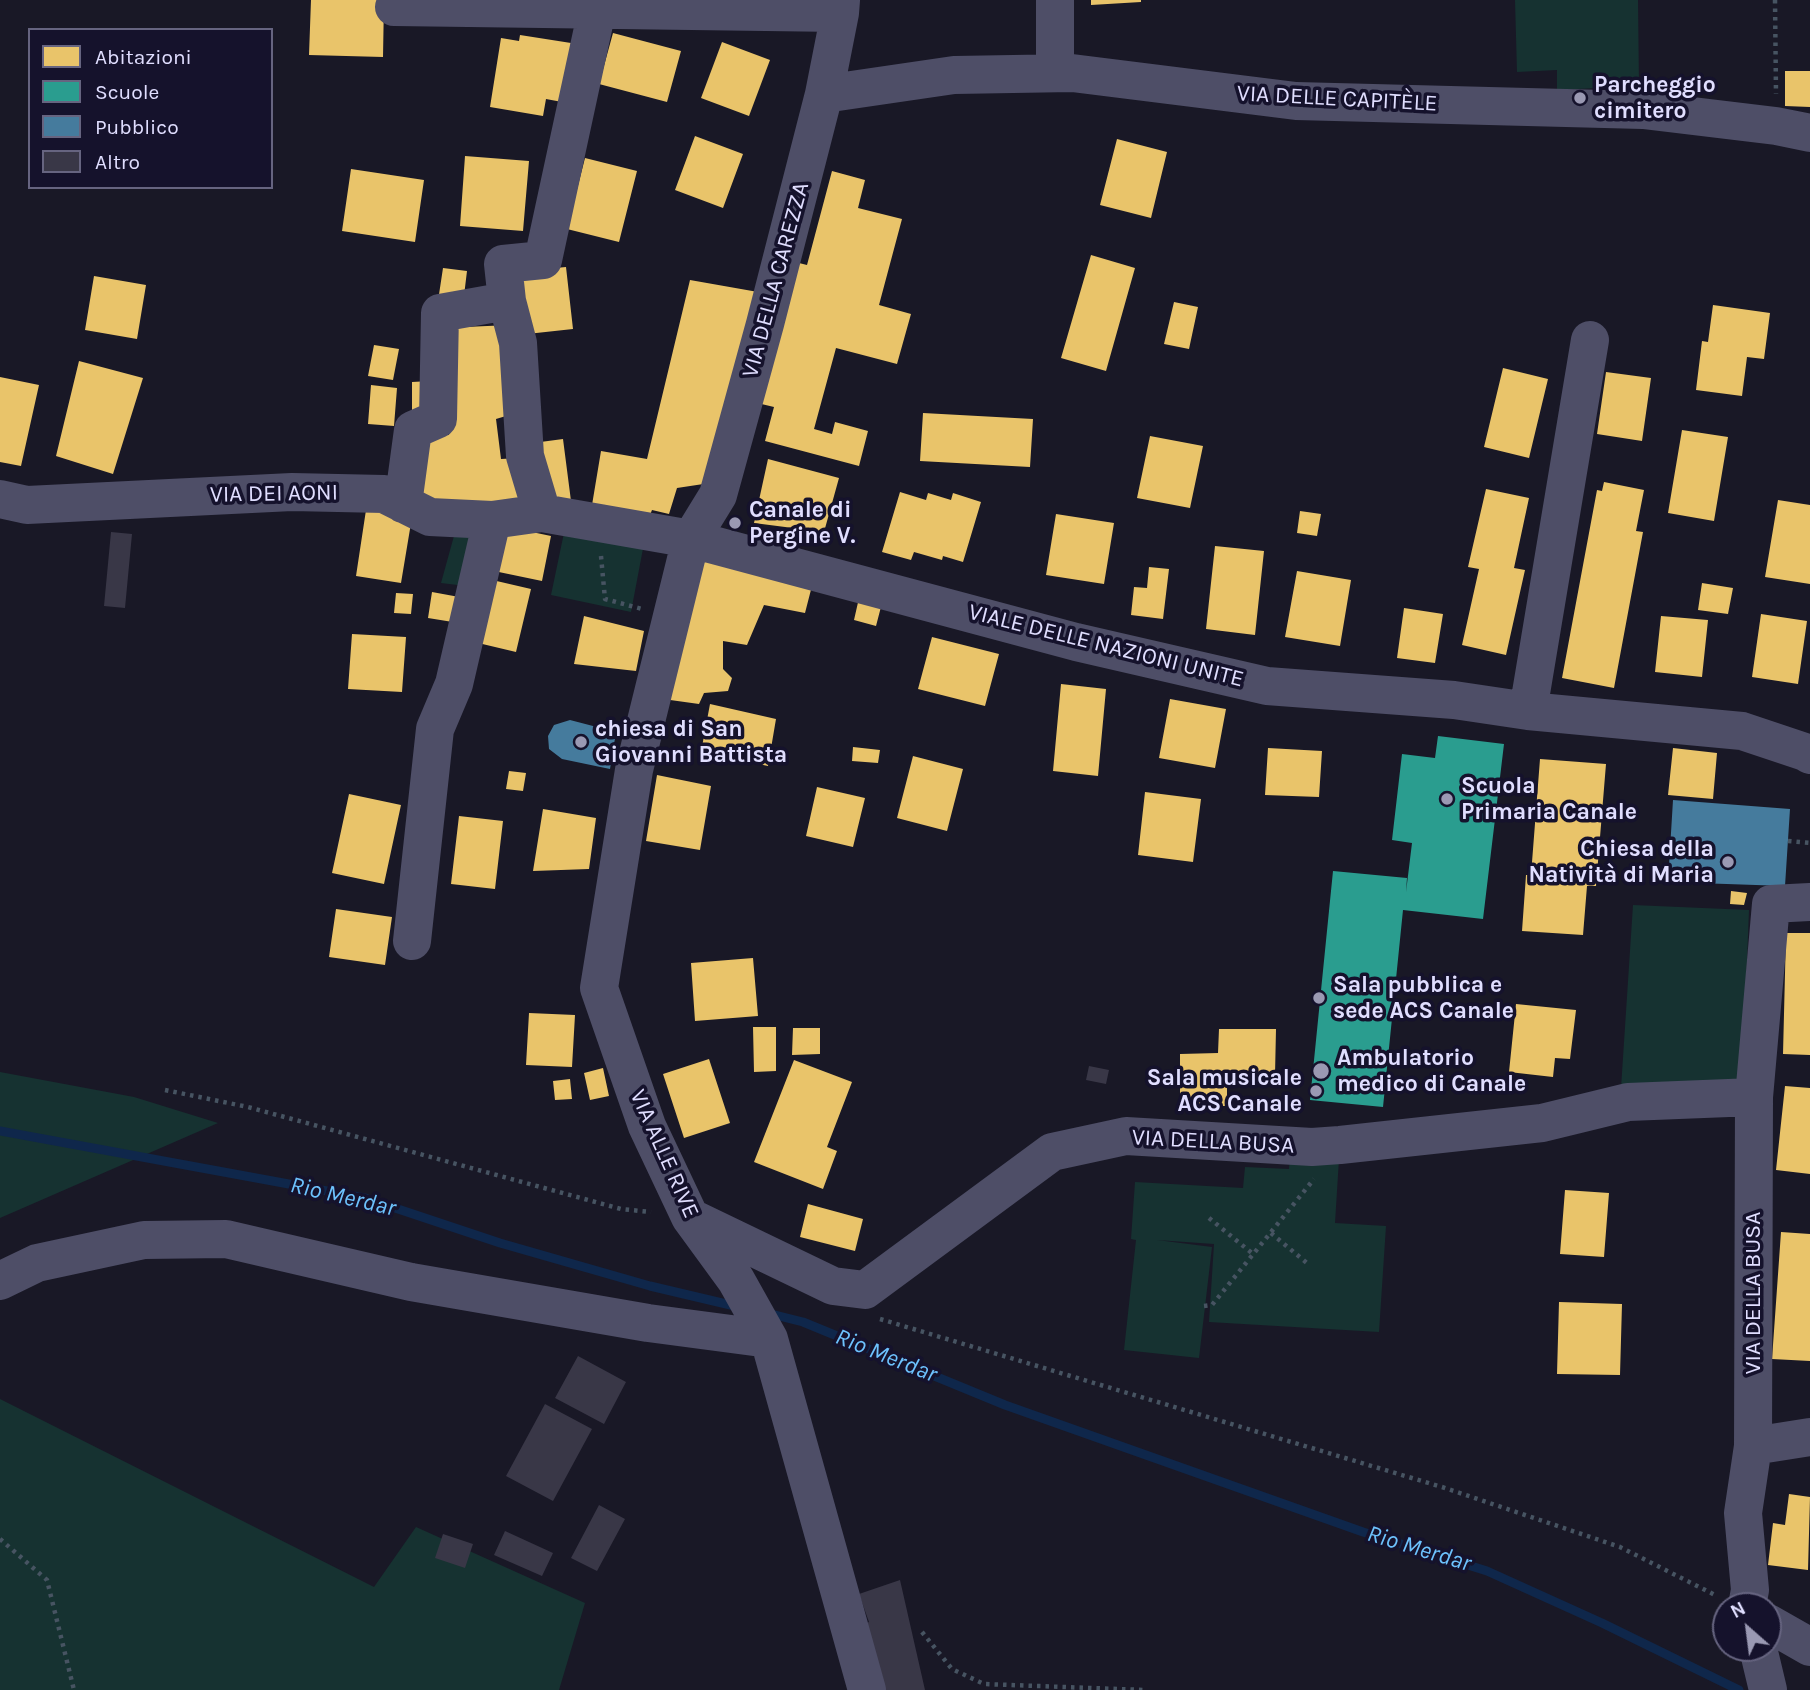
<!DOCTYPE html>
<meta charset="utf-8">
<style>
body{margin:0}
#map{position:relative;width:1810px;height:1690px;overflow:hidden;background:#191826;font-family:Karla,sans-serif}
canvas{display:block}
.legend{position:absolute;left:28px;top:28px;width:245px;height:161px;box-sizing:border-box;background:#15122c;border:2px solid #666480;margin:0;padding:9px 12px;list-style:none;font-size:21px;color:#e0deff}
.legend li{display:flex;align-items:center;gap:14px;height:35px}
.legend b{width:35px;border:2px solid #666480}
.north{position:absolute;left:1712px;top:1592px;width:70px;height:70px;box-sizing:border-box;background:#15122c;border:2px solid #666480;border-radius:50%;rotate:332deg;font-size:19px;font-weight:700;line-height:28px;text-align:center;color:#e0deff}
.north::after{content:'';display:block;margin:auto;width:24px;height:32px;background:#9a99b3;clip-path:polygon(50% 0,100% 100%,50% 72%,0 100%)}
</style>
<div id="map">
<canvas width="1810" height="1690"></canvas>
<ul class="legend">
<li><b style="height:19px;background:#e9c46a"></b>Abitazioni</li>
<li><b style="height:19px;background:#2a9d8f"></b>Scuole</li>
<li><b style="height:19px;background:#457b9d"></b>Pubblico</li>
<li><b style="height:19px;background:#393747"></b>Altro</li>
</ul>
<div class="north">N</div>
</div>
<script>
const ctx = document.querySelector('canvas').getContext('2d');
ctx.lineJoin = 'round';
function fillPath(path, color) {
  ctx.fillStyle = color;
  ctx.fill(path, 'evenodd');
}
function poly(rows) {
  const path = new Path2D();
  for (const r of rows) {
    path.moveTo(r[0], r[1]);
    for (let i = 2; i < r.length; i += 2) path.lineTo(r[i], r[i + 1]);
  }
  return path;
}
function trace(path, color, width, dash) {
  ctx.strokeStyle = color;
  ctx.lineWidth = width;
  ctx.lineCap = dash ? 'butt' : 'round';
  ctx.setLineDash(dash || []);
  ctx.stroke(path);
}
function drawText(font, color, halo, rows, align = 'center') {
  ctx.font = font + ' Karla,sans-serif';
  ctx.lineWidth = 7;
  ctx.setLineDash([]);
  ctx.textBaseline = 'middle';
  ctx.strokeStyle = halo;
  ctx.fillStyle = color;
  for (const [text, x, y, turn = 0] of rows) {
    ctx.save();
    ctx.translate(x, y);
    ctx.rotate((+turn || 0) * Math.PI / 180);
    ctx.textAlign = isNaN(turn) ? turn : align;
    if (halo) ctx.strokeText(text, 0, 0);
    ctx.fillText(text, 0, 0);
    ctx.restore();
  }
}
fillPath(poly([
 [1515,0,1638,0,1639,86,1557,90,1557,70,1517,72],
 [457,525,488,529,474,587,441,583],
 [565,528,645,538,631,612,551,595],
 [1633,905,1749,910,1742,1089,1621,1088],
 [0,1072,134,1097,218,1123,0,1218],
 [1290,1156,1339,1159,1335,1223,1386,1226,1379,1332,1209,1322,1214,1244,1157,1240,1212,1247,1199,1358,1124,1350,1136,1240,1131,1239,1135,1182,1243,1188,1245,1167,1289,1169],
 [0,1399,374,1587,416,1527,585,1603,559,1690,0,1690]
]), '#163231');
fillPath(poly([
 [311,0,384,0,383,57,309,55],
 [1091,0,1141,0,1141,2,1091,5],
 [613,33,681,51,667,102,599,84],
 [520,35,571,43,562,102,546,99,543,116,490,107,501,38,519,41],
 [722,42,770,60,749,116,701,98],
 [1785,71,1810,71,1810,107,1785,106],
 [695,136,743,154,723,208,675,190],
 [1117,139,1167,152,1151,218,1100,205],
 [465,156,529,161,523,231,460,226],
 [585,158,637,171,619,242,567,229],
 [351,169,424,180,415,242,342,231],
 [832,171,865,180,858,208,902,219,879,305,911,314,897,364,836,348,814,429,832,434,835,422,868,431,859,466,765,441,774,407,753,402,791,261,807,265],
 [1091,255,1135,268,1106,371,1061,358],
 [566,267,573,329,518,335,512,272],
 [443,268,467,271,463,304,438,301],
 [94,276,146,285,137,339,85,330],
 [690,280,758,292,710,483,677,488,669,514,652,510,648,520,592,505,601,451,647,459],
 [1174,302,1198,307,1189,349,1164,344],
 [1713,305,1770,313,1764,359,1747,357,1742,396,1696,390,1702,341,1708,342],
 [510,325,516,413,496,419,501,459,520,458,532,503,422,506,423,436,449,435,442,328],
 [374,345,399,349,393,380,368,376],
 [79,361,143,378,113,474,56,456],
 [1503,368,1548,379,1529,458,1484,447],
 [1606,372,1651,378,1642,441,1597,434],
 [0,377,39,385,21,466,0,462],
 [430,381,430,414,412,413,412,382],
 [371,385,397,388,394,426,368,424],
 [923,413,1033,419,1030,467,920,461],
 [1682,430,1728,437,1714,521,1668,513],
 [1150,436,1203,446,1190,508,1137,498],
 [563,439,571,501,541,505,533,443],
 [768,459,839,478,824,532,754,523],
 [1604,482,1644,490,1636,531,1643,532,1614,688,1562,678,1597,490,1602,491],
 [1486,489,1529,498,1514,568,1525,570,1506,655,1462,645,1479,569,1468,567],
 [900,492,926,500,928,493,951,500,953,493,981,502,963,562,943,556,942,560,914,552,911,560,882,552],
 [1778,500,1810,505,1810,584,1765,577],
 [366,510,412,517,401,583,356,576],
 [1300,511,1321,514,1317,536,1297,533],
 [1056,514,1114,523,1104,584,1046,575],
 [503,526,551,536,542,581,494,571],
 [698,545,814,578,805,613,764,605,747,645,723,641,723,669,732,678,728,691,704,693,699,704,663,699],
 [1215,546,1264,551,1255,635,1206,629],
 [1149,567,1169,569,1163,619,1131,615,1134,587,1147,588],
 [1297,571,1351,580,1340,646,1285,637],
 [488,579,531,589,516,652,474,642],
 [1702,583,1733,588,1728,614,1698,610],
 [432,592,470,599,465,624,428,618],
 [396,593,413,594,411,614,394,613],
 [859,598,882,603,876,626,854,620],
 [1404,608,1443,614,1435,663,1397,658],
 [1761,614,1807,621,1798,684,1752,677],
 [584,616,644,631,636,671,574,664],
 [1661,616,1708,620,1702,677,1655,672],
 [352,634,406,637,402,692,348,689],
 [932,637,999,654,985,706,918,689],
 [1061,684,1106,689,1098,776,1053,771],
 [1170,699,1226,709,1215,768,1159,758],
 [710,704,776,719,768,766,701,752],
 [853,747,880,750,878,763,852,761],
 [1268,748,1322,751,1319,797,1265,795],
 [1673,748,1717,753,1713,799,1668,795],
 [913,756,963,769,947,831,897,818],
 [1540,759,1606,764,1596,886,1587,886,1583,935,1522,931,1526,875,1531,875],
 [509,771,526,773,523,791,506,789],
 [657,775,711,786,700,850,646,841],
 [817,787,865,798,853,847,806,836],
 [1145,792,1201,799,1193,862,1138,855],
 [349,794,401,805,384,884,332,873],
 [543,809,596,818,589,869,533,871],
 [459,816,503,821,495,889,451,884],
 [1731,891,1747,893,1744,905,1730,904],
 [336,909,392,917,385,965,329,957],
 [1786,933,1810,933,1810,1055,1783,1054],
 [753,958,758,1016,695,1021,691,963],
 [1516,1004,1576,1010,1570,1059,1555,1058,1553,1077,1509,1072],
 [529,1013,575,1015,572,1067,526,1065],
 [753,1027,776,1027,776,1071,754,1072],
 [793,1028,820,1028,820,1054,792,1055],
 [1219,1029,1276,1029,1275,1075,1227,1074,1227,1106,1180,1106,1180,1054,1218,1053],
 [709,1059,730,1123,684,1138,663,1074],
 [794,1060,852,1082,827,1147,837,1151,823,1189,754,1162],
 [603,1068,609,1096,590,1100,584,1073],
 [570,1079,572,1099,555,1100,553,1081],
 [1785,1086,1810,1088,1810,1174,1776,1170],
 [1565,1190,1609,1193,1604,1257,1560,1254],
 [808,1204,863,1219,855,1251,800,1237],
 [1781,1232,1810,1234,1810,1361,1772,1359],
 [1559,1302,1622,1304,1620,1375,1557,1374],
 [1789,1494,1810,1497,1808,1570,1768,1565,1773,1523,1785,1525]
]), '#e9c46a');
fillPath(poly([
 [1438,736,1504,744,1483,919,1403,910,1383,1107,1310,1100,1333,871,1407,878,1406,892,1412,843,1392,840,1402,754,1435,758]
]), '#2a9d8f');
fillPath(poly([
 [570,720,616,732,610,769,562,759,549,749,548,736,554,725],
 [1673,800,1790,809,1785,886,1668,882]
]), '#457b9d');
trace(poly([
 [0,1131,365,1198,500,1243,650,1286,739,1307],
 [767,1313,803,1322,1005,1405,1363,1532,1487,1571,1602,1623,1739,1690]
]), '#0f274b', 9);
fillPath(poly([
 [111,532,132,534,125,608,104,606],
 [1089,1066,1109,1070,1106,1084,1086,1080],
 [578,1356,626,1382,604,1424,555,1398],
 [545,1404,592,1429,553,1501,506,1476],
 [599,1505,625,1519,597,1571,571,1558],
 [505,1531,553,1553,542,1576,494,1555],
 [443,1534,473,1544,465,1568,435,1558],
 [900,1580,925,1690,883,1690,860,1626,869,1622,859,1594]
]), '#393747');
trace(poly([
 [1775,0,1776,94],
 [601,556,605,599,642,609],
 [1788,841,1810,843],
 [165,1090,248,1107,621,1209,651,1212],
 [1209,1218,1253,1254],
 [1271,1233,1308,1264],
 [1204,1306,1212,1305,1314,1179],
 [880,1319,1442,1487,1620,1547,1717,1596],
 [0,1539,47,1580,74,1690],
 [922,1632,952,1669,984,1684,1144,1690]
]), '#475462', 4.5, [3.5, 5]);
trace(poly([
 [841,0,840,13,824,94,765,324,718,495,691,539,634,770,599,988,647,1126,690,1217,736,1280,769,1339,867,1690],
 [1055,0,1055,73],
 [394,7,840,13],
 [824,94,954,75,1072,73,1296,101,1643,110,1776,126,1810,133],
 [507,301,518,343,525,456,542,513],
 [0,499,27,505,292,492,384,494,430,517,492,520,542,513,691,539,1076,642,1267,686,1454,700,1528,711,1742,731,1805,752,1810,755],
 [403,504,413,430,438,419,440,313,507,301,503,264,543,260,597,10],
 [1528,711,1590,340],
 [412,941,435,729,454,684,492,520],
 [696,1220,833,1286,865,1290,1052,1152,1126,1136,1312,1147,1340,1145,1542,1123,1628,1102,1754,1097],
 [0,1281,37,1263,144,1240,226,1239,411,1282,648,1323,769,1339],
 [1753,1446,1810,1437],
 [1747,1606,1750,1590,1743,1513,1753,1446,1754,1097,1771,904,1810,902],
 [1768,1623,1810,1647],
 [1758,1648,1768,1690]
]), '#4e4e67', 38);
for (const [x, y, r, color] of [
 [1580,98,7,"#9a99b3"],
 [735,523,7,"#9a99b3"],
 [581,742,7,"#9a99b3"],
 [1447,799,7,"#9a99b3"],
 [1728,862,7,"#9a99b3"],
 [1319,998,7,"#9a99b3"],
 [1321,1071,9,"#9a99b3"],
 [1316,1091,7,"#9a99b3"]
]) {
  const dot = new Path2D();
  dot.arc(x, y, r, 0, 2 * Math.PI);
  ctx.fillStyle = color;
  ctx.fill(dot);
  trace(dot, '#15122c', 2.5);
}
drawText('bold 23px', '#e0deff', '#15122c', [
 ["Parcheggio",1594,85],
 ["cimitero",1594,111],
 ["Canale di",749,510],
 ["Pergine V.",749,536],
 ["chiesa di San",595,729],
 ["Giovanni Battista",595,755],
 ["Scuola",1461,786],
 ["Primaria Canale",1461,812],
 ["Chiesa della",1714,849,"right"],
 ["Natività di Maria",1714,875,"right"],
 ["Sala pubblica e",1333,985],
 ["sede ACS Canale",1333,1011],
 ["Ambulatorio",1337,1058],
 ["medico di Canale",1337,1084],
 ["Sala musicale",1302,1078,"right"],
 ["ACS Canale",1302,1104,"right"]
], 'left');
drawText('23px', '#e0deff', '#15122c', [
 ["VIA DELLE CAPITÈLE",1337,99,3],
 ["VIA DELLA CAREZZA",776,280,-75],
 ["VIA DEI AONI",274,494,-1],
 ["VIALE DELLE NAZIONI UNITE",1106,646,14],
 ["VIA DELLA BUSA",1213,1142,3],
 ["VIA ALLE RIVE",664,1154,66],
 ["VIA DELLA BUSA",1753,1293,-90]
]);
drawText('italic 24px', '#6dc2fd', '#15122c', [
 ["Rio Merdar",343,1197,13],
 ["Rio Merdar",886,1356,22],
 ["Rio Merdar",1419,1549,17]
]);
</script>
